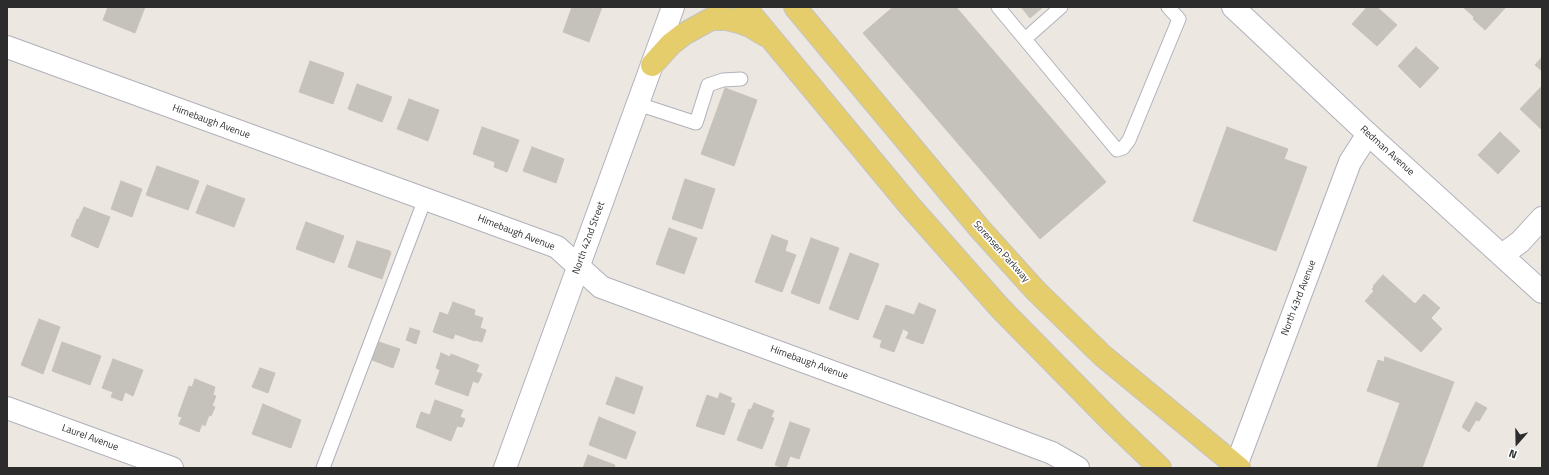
<!DOCTYPE html>
<style>
body{margin:0}
#map{position:relative;width:1549px;height:475px;overflow:hidden;background:#ece7e0;font-family:"Titillium Web",sans-serif}
canvas{display:block}
.frame{position:absolute;inset:0;border:8px solid #2c2c2c;pointer-events:none}
.north{position:absolute;left:1497px;top:423px;width:40px;height:40px;-webkit-text-stroke:3px #fff;paint-order:stroke;rotate:200deg;font-size:11px;font-weight:700;line-height:16px;text-align:center;color:#2c2c2c}
.north::after{content:'';display:block;margin:auto;width:14px;height:18px;background:#2c2c2c;clip-path:polygon(50% 0,100% 100%,50% 72%,0 100%)}
</style>
<div id="map">
<canvas width="1549" height="475"></canvas>
<div class="frame"></div>
<div class="north">N</div>
</div>
<script>
const ctx = document.querySelector('canvas').getContext('2d');
ctx.lineJoin = 'round';
function fillPath(path, color) {
  ctx.fillStyle = color;
  ctx.fill(path, 'evenodd');
}
function poly(rows) {
  const path = new Path2D();
  for (const r of rows) {
    path.moveTo(r[0], r[1]);
    for (let i = 2; i < r.length; i += 2) path.lineTo(r[i], r[i + 1]);
  }
  return path;
}
function trace(path, color, width, dash) {
  ctx.strokeStyle = color;
  ctx.lineWidth = width;
  ctx.lineCap = dash ? 'butt' : 'round';
  ctx.setLineDash(dash || []);
  ctx.stroke(path);
}
function drawText(font, color, halo, rows, align = 'center') {
  ctx.font = font + ' "Titillium Web",sans-serif';
  ctx.lineWidth = 3.5;
  ctx.setLineDash([]);
  ctx.textBaseline = 'middle';
  ctx.strokeStyle = halo;
  ctx.fillStyle = color;
  for (const [text, x, y, turn = 0] of rows) {
    ctx.save();
    ctx.translate(x, y);
    ctx.rotate((+turn || 0) * Math.PI / 180);
    ctx.textAlign = isNaN(turn) ? turn : align;
    if (halo) ctx.strokeText(text, 0, 0);
    ctx.fillText(text, 0, 0);
    ctx.restore();
  }
}
const building = poly([
 [108,7,145,7,135,33,103,20,108,7],
 [572,7,602,7,589,42,563,32,572,7],
 [893,7,956,7,1106,182,1040,239,863,33,893,7],
 [1021,7,1043,7,1030,18,1021,7],
 [1367,7,1377,7,1397,25,1377,46,1352,24,1367,7],
 [1463,7,1506,7,1485,30,1473,19,1474,17,1463,7],
 [1416,47,1439,68,1420,88,1398,66,1416,47],
 [1542,57,1542,71,1535,65,1542,57],
 [310,61,344,73,333,104,299,92,310,61],
 [357,84,392,97,382,122,348,109,357,84],
 [1541,87,1542,88,1542,130,1520,109,1541,87],
 [725,88,757,100,734,166,701,154,725,88],
 [409,99,439,110,428,141,397,129,409,99],
 [482,127,519,140,507,172,494,167,495,162,473,154,482,127],
 [1227,127,1288,149,1284,159,1307,167,1276,251,1193,221,1227,127],
 [1500,132,1520,151,1498,174,1478,155,1500,132],
 [532,147,564,159,556,183,523,171,532,147],
 [157,166,199,181,188,210,146,195,157,166],
 [685,179,715,189,702,229,672,219,685,179],
 [121,181,142,189,132,217,111,209,121,181],
 [207,185,245,199,234,227,196,213,207,185],
 [84,207,110,217,98,248,71,236,77,219,78,220,84,207],
 [306,222,344,236,334,263,296,249,306,222],
 [669,228,697,238,684,274,656,264,669,228],
 [772,235,788,241,785,251,796,255,782,292,755,282,772,235],
 [811,238,839,248,819,304,791,293,811,238],
 [357,241,390,251,391,253,382,279,348,267,357,241],
 [850,253,879,264,858,320,829,309,850,253],
 [1383,275,1415,304,1424,294,1440,308,1431,318,1442,329,1421,352,1365,301,1374,291,1372,289,1374,287,1373,286,1383,275],
 [453,302,475,310,474,315,483,318,480,328,486,330,482,342,475,340,475,341,455,334,453,339,433,332,440,312,448,315,453,302],
 [919,303,936,310,923,344,906,338,909,332,903,329,894,352,880,347,882,340,873,337,886,305,914,315,919,303],
 [39,319,60,327,43,374,21,365,39,319],
 [410,328,420,331,416,344,406,340,410,328],
 [62,342,101,356,90,385,52,371,62,342],
 [379,342,400,349,393,368,372,360,379,342],
 [441,353,450,357,451,354,479,365,476,372,482,374,478,383,473,381,468,396,435,384,440,370,436,368,441,353],
 [1385,357,1454,382,1422,468,1377,467,1400,403,1367,391,1378,360,1384,362,1385,357],
 [113,359,143,370,133,396,125,392,122,401,111,397,113,392,102,388,113,359],
 [260,368,275,373,268,393,252,387,260,368],
 [616,377,643,387,634,414,606,404,616,377],
 [195,379,215,387,213,395,216,396,212,406,215,407,211,416,209,415,205,426,202,424,199,432,179,424,182,417,178,416,189,386,192,387,195,379],
 [720,393,732,398,730,402,735,404,724,435,696,426,707,395,718,399,720,393],
 [435,400,463,410,460,417,465,419,462,427,457,426,451,441,416,427,421,412,430,415,435,400],
 [1476,402,1487,408,1479,421,1476,420,1469,432,1462,427,1476,402],
 [754,403,774,411,771,417,774,418,762,449,737,440,749,409,751,410,754,403],
 [263,404,301,420,291,448,252,434,263,404],
 [599,417,636,432,626,459,589,445,599,417],
 [790,422,810,429,799,459,790,456,786,468,783,468,775,465,790,422],
 [588,455,615,465,614,468,583,468,588,455]
]);
fillPath(building, '#c5c1bb');
trace(building, '#c8c3b9', 1);
const lane = poly([
 [998,7,1117,150,1123,148,1129,140,1179,19,1168,7],
 [1025,39,1061,7],
 [638,104,696,123,708,85,723,80,741,79],
 [323,468,425,199]
]);
const street = poly([
 [7,47,557,247,601,287,1004,435,1052,453,1078,468],
 [1502,255,1520,242,1542,218],
 [7,408,172,468],
 [1236,466,1350,162,1368,134]
]);
const secondary = poly([
 [1233,7,1368,134,1542,292],
 [505,468,673,7]
]);
const primary = poly([
 [745,7,909,205,1000,308,1114,424,1160,468],
 [795,7,980,229,1036,291,1103,356,1239,468],
 [652,65,671,44,684,34,711,19,727,19,739,22,750,26,765,35]
]);
trace(lane, '#b0b1bb', 15);
trace(street, '#b0b1bb', 24);
trace(secondary, '#b0b1bb', 24);
trace(primary, '#c4c4c4', 24);
trace(lane, '#fff', 13);
trace(street, '#fff', 22);
trace(secondary, '#fff', 22);
trace(primary, '#e6cd6b', 22);
drawText('10px', '#2c2c2c', '#fff', [
 ["Himebaugh Avenue",211,122,20],
 ["Redman Avenue",1387,151,42],
 ["Himebaugh Avenue",516,233,21],
 ["North 42nd Street",589,238,-70],
 ["Sorensen Parkway",1001,252,48],
 ["North 43rd Avenue",1299,298,-69],
 ["Himebaugh Avenue",809,363,20],
 ["Laurel Avenue",90,438,20]
]);
</script>
